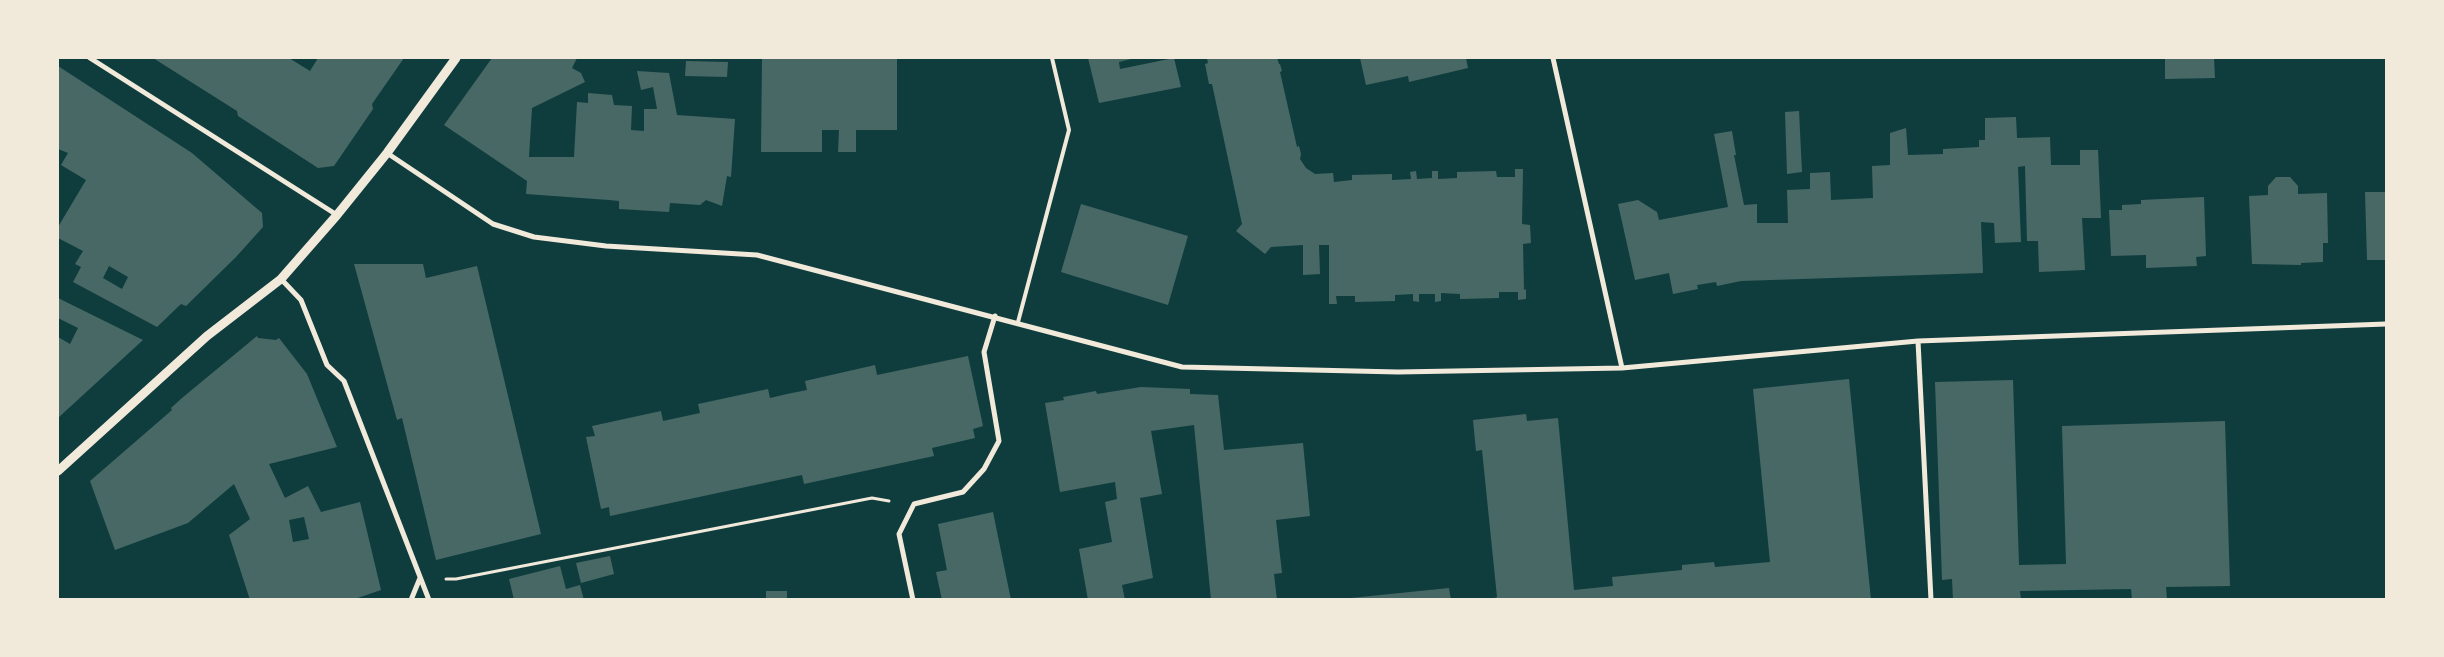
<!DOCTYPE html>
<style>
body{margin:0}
#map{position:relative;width:2444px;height:657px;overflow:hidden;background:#0f3d3e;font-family:"Noto Sans",sans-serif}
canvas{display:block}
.frame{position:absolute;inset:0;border:59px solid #f1e9da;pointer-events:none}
</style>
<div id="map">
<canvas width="2444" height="657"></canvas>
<div class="frame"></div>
</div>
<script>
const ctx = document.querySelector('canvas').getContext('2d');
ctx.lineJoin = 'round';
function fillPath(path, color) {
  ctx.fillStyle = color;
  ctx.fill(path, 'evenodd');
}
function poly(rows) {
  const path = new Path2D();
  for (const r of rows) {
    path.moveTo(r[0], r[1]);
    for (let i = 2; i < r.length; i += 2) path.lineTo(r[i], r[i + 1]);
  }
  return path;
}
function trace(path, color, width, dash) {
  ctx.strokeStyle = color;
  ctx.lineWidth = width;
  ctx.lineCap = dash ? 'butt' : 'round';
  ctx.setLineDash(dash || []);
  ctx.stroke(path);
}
fillPath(poly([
 [153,58,289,58,310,71,318,58,404,58,372,104,373,109,334,166,318,168,238,116,237,111],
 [492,58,577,58,572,68,581,73,585,82,532,108,529,157,574,157,577,102,588,103,588,93,612,95,614,105,632,106,631,130,644,131,644,109,657,109,653,87,641,90,637,71,669,73,677,115,735,119,731,177,727,176,722,206,706,200,700,205,670,203,669,212,619,209,619,201,609,200,526,194,527,181,444,125],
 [762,58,897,58,897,130,856,130,856,152,838,152,839,130,822,130,822,152,761,152],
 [1088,58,1135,58,1119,62,1120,69,1174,58,1181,87,1099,103],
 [1207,58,1277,58,1279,64,1280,64,1282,71,1280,72,1297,147,1299,146,1301,154,1300,159,1306,168,1315,174,1333,173,1334,182,1352,180,1352,175,1392,174,1392,180,1411,179,1410,172,1416,171,1417,179,1432,178,1432,171,1438,171,1438,179,1457,178,1457,172,1496,171,1497,177,1515,177,1515,169,1523,169,1522,224,1530,225,1531,243,1523,244,1524,290,1526,289,1526,299,1518,300,1518,292,1499,292,1499,298,1460,299,1460,294,1441,293,1441,301,1435,302,1435,294,1419,294,1419,302,1413,301,1413,294,1395,295,1395,301,1355,302,1355,296,1336,296,1337,304,1329,304,1329,245,1319,245,1320,274,1303,275,1303,245,1271,247,1265,254,1236,231,1242,224,1212,84,1209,84,1205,64,1208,63],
 [1360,58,1466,58,1468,68,1409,82,1408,76,1366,85],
 [2165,58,2214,58,2215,78,2165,79],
 [686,61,728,62,727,77,685,76],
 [58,66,192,153,262,213,263,227,236,257,186,306,181,304,157,327,73,282,81,267,75,264,83,251,58,238,58,227,86,180,61,165,68,153,58,149],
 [109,266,128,277,122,289,103,278],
 [1799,111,1802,172,1787,174,1785,112],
 [2016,117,2017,138,2050,137,2051,165,2080,165,2080,150,2098,150,2101,218,2082,218,2085,270,2039,272,2038,241,2027,241,2025,166,2018,167,2021,242,1995,243,1994,223,1981,222,1983,273,1741,281,1717,286,1716,282,1697,285,1698,289,1673,294,1669,273,1635,280,1618,204,1638,200,1657,212,1659,220,1728,207,1714,134,1732,131,1736,155,1734,155,1744,205,1757,204,1757,223,1788,223,1787,190,1810,189,1810,173,1830,172,1831,200,1873,198,1872,166,1890,165,1890,133,1906,128,1908,155,1943,154,1943,149,1979,147,1979,140,1985,140,1985,118],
 [2276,177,2290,177,2298,186,2298,194,2327,193,2328,243,2323,243,2323,262,2301,263,2301,265,2252,264,2249,196,2268,195,2268,186],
 [2365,192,2386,192,2386,260,2367,260],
 [2204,197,2206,256,2196,257,2197,266,2146,268,2146,255,2111,256,2109,210,2122,210,2122,205,2141,204,2141,200],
 [1081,204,1188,236,1168,305,1061,272],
 [354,264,423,264,426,278,477,266,541,534,436,560,402,418,397,420],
 [58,298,143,340,58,418,58,337,70,344,78,328,58,318],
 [257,336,258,338,276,340,279,338,307,374,337,447,269,464,285,498,308,486,321,512,360,502,381,590,352,600,299,600,299,598,250,600,229,535,250,519,234,484,188,523,115,550,90,481,172,410,171,408,182,398],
 [304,517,309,539,293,542,289,520],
 [968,356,983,426,973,429,975,438,932,448,934,456,804,484,802,475,610,516,609,507,601,509,586,437,595,436,592,426,661,411,663,421,700,413,698,404,768,389,770,398,787,394,807,390,805,381,875,365,877,375],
 [1849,379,1871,600,1490,600,1497,597,1482,450,1476,451,1473,420,1526,414,1527,421,1558,418,1574,590,1613,586,1612,577,1682,570,1682,565,1714,562,1715,567,1770,562,1753,389],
 [2013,380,2019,565,2066,564,2062,426,2225,421,2230,586,2166,587,2167,600,2132,600,2131,589,2020,591,2021,600,1953,600,1952,579,1942,580,1935,382],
 [1141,387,1190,389,1190,394,1218,395,1224,450,1303,443,1310,516,1276,520,1282,573,1274,574,1277,600,1211,600,1194,425,1151,431,1162,494,1140,498,1153,578,1122,585,1125,600,1088,600,1079,549,1112,542,1105,502,1117,499,1115,482,1060,492,1045,403,1064,400,1063,397,1096,391,1097,394],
 [993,512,1011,600,942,600,936,572,947,570,938,524],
 [610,556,614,574,581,583,576,563],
 [560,566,566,589,580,585,584,600,514,600,509,579],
 [1449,588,1451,600,1351,600,1351,598],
 [766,591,787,591,787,600,766,600]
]), '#486865');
trace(poly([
 [446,579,456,579,872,498,889,501]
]), '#f1e9da', 3);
trace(poly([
 [1018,322,1069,130,1052,58]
]), '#f1e9da', 4);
trace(poly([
 [90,58,337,215],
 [1553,58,1622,368],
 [387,153,493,224,534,237,606,246,757,255,1182,367,1398,372,1622,368,1918,341,2386,324],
 [281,279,301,300,327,365,344,381,429,600],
 [1918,341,1931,600],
 [411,600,420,578],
 [913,600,899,534,914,504,963,492,984,469,999,441,984,352,995,316]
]), '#f1e9da', 5);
trace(poly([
 [58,471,207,336,281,279,337,215,387,153,456,58]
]), '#f1e9da', 9);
</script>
